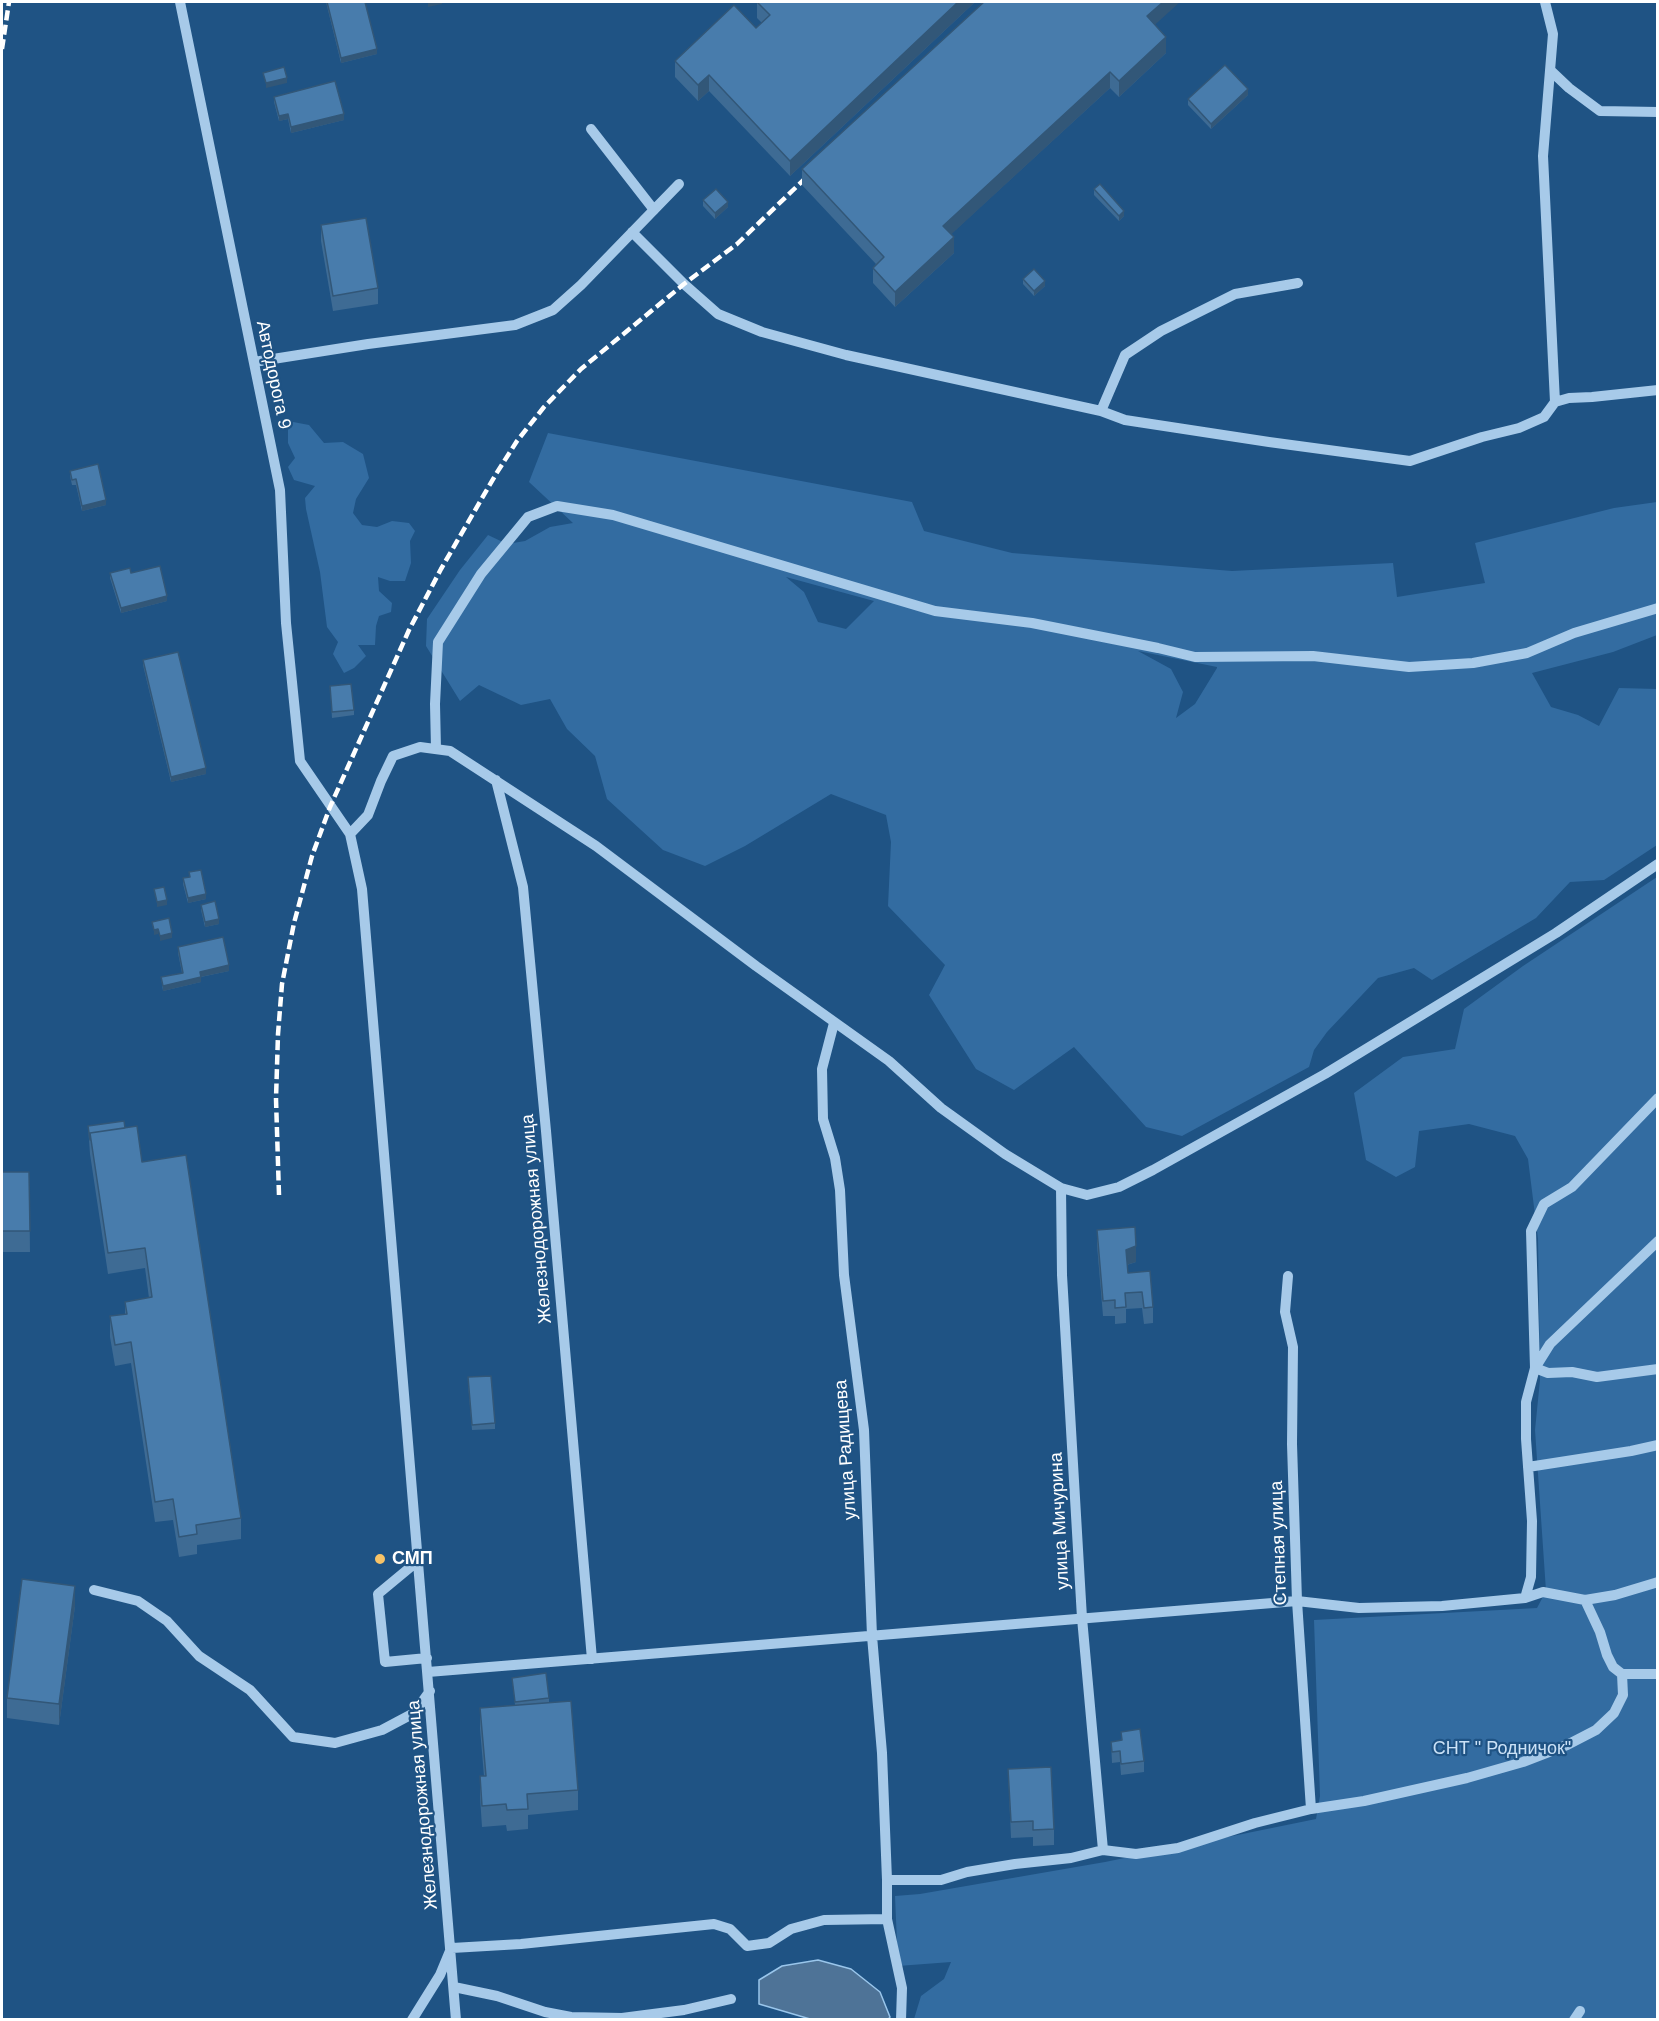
<!DOCTYPE html>
<meta charset="utf-8">
<style>
body{margin:0}
#map{position:relative;width:1659px;height:2021px;overflow:hidden;background:#1f5384;font-family:Arial,sans-serif}
canvas{display:block}
.frame{position:absolute;inset:0;border:3px solid #fff;pointer-events:none}
</style>
<div id="map">
<canvas width="1659" height="2021"></canvas>
<div class="frame"></div>
</div>
<script>
const ctx = document.querySelector('canvas').getContext('2d');
ctx.lineJoin = 'round';
function fillPath(path, color) {
  ctx.fillStyle = color;
  ctx.fill(path, 'evenodd');
}
function poly(rows) {
  const path = new Path2D();
  for (const r of rows) {
    path.moveTo(r[0], r[1]);
    for (let i = 2; i < r.length; i += 2) path.lineTo(r[i], r[i + 1]);
  }
  return path;
}
function trace(path, color, width, dash) {
  ctx.strokeStyle = color;
  ctx.lineWidth = width;
  ctx.lineCap = dash ? 'butt' : 'round';
  ctx.setLineDash(dash || []);
  ctx.stroke(path);
}
function drawText(font, color, halo, rows, align = 'center') {
  ctx.font = font + ' Arial,sans-serif';
  ctx.lineWidth = 4.5;
  ctx.setLineDash([]);
  ctx.textBaseline = 'middle';
  ctx.strokeStyle = halo;
  ctx.fillStyle = color;
  for (const [text, x, y, turn = 0] of rows) {
    ctx.save();
    ctx.translate(x, y);
    ctx.rotate((+turn || 0) * Math.PI / 180);
    ctx.textAlign = isNaN(turn) ? turn : align;
    if (halo) ctx.strokeText(text, 0, 0);
    ctx.fillText(text, 0, 0);
    ctx.restore();
  }
}
fillPath(poly([
 [288,421,309,425,324,443,343,442,363,454,369,478,356,499,353,513,362,525,377,527,392,521,409,523,415,531,410,541,411,563,405,581,390,581,378,577,379,591,392,603,391,612,379,616,376,626,375,645,358,645,366,656,354,668,344,673,333,654,338,642,327,627,320,572,306,509,305,498,315,486,294,480,288,467,295,458,288,443],
 [548,433,912,502,924,531,1012,553,1232,571,1393,563,1397,597,1485,583,1475,543,1614,508,1657,502,1657,635,1613,652,1532,673,1551,707,1578,715,1599,726,1619,688,1657,689,1657,845,1604,880,1570,882,1536,918,1432,980,1414,968,1378,978,1327,1032,1314,1050,1309,1067,1182,1136,1146,1127,1074,1047,1014,1090,976,1069,929,995,945,965,888,906,891,842,886,815,831,794,745,846,705,866,663,850,607,799,595,756,567,729,550,699,521,705,479,685,460,701,426,646,427,619,460,570,488,535,507,544,525,541,550,527,573,523,529,482],
 [786,577,874,601,846,629,818,622,804,592],
 [1138,651,1217,667,1217,668,1195,704,1176,718,1183,692,1171,669],
 [1657,877,1657,2019,914,2019,921,1996,944,1979,951,1962,898,1966,895,1896,920,1894,1105,1862,1316,1819,1320,1796,1314,1620,1537,1608,1546,1591,1535,1430,1540,1380,1538,1239,1528,1159,1515,1136,1469,1124,1419,1131,1415,1167,1396,1177,1366,1160,1354,1093,1403,1057,1455,1049,1464,1009,1523,966]
]), '#336ca1');
const water = poly([
 [818,1960,851,1969,880,1992,890,2017,888,2020,810,2019,759,2004,759,1980,782,1966,818,1960]
]);
fillPath(water, '#4e7397');
trace(water, '#9ac6eb', 1.5);
trace(poly([
 [180,2,280,490,286,623,300,761,350,834,362,889,456,2020],
 [1545,2,1553,34,1543,156,1555,402],
 [1550,70,1569,88,1600,111,1658,112],
 [591,129,654,210],
 [632,232,684,284,718,314,762,332,846,355,1101,411,1125,420,1269,442,1410,461,1482,437,1519,428,1544,417,1555,402,1569,398,1592,397,1658,390],
 [254,362,368,344,515,325,553,310,581,285,679,184],
 [1101,411,1125,355,1161,331,1235,294,1298,283],
 [436,749,435,704,438,642,481,574,528,517,557,506,613,515,935,611,1032,623,1158,648,1195,657,1313,656,1409,667,1473,663,1527,653,1574,633,1658,608],
 [496,780,523,887,546,1131,592,1659],
 [350,834,368,815,381,781,393,756,420,747,450,751,596,846,756,966,889,1061,941,1108,1005,1154,1061,1188,1087,1195,1119,1187,1153,1170,1325,1074,1556,933,1658,864],
 [834,1023,822,1069,823,1119,835,1158,840,1190,844,1275,864,1430,872,1636,882,1753,887,1880],
 [1061,1188,1062,1275,1082,1618,1103,1850],
 [1658,1241,1550,1344,1535,1368,1548,1373,1572,1372,1597,1377,1658,1369],
 [1288,1276,1285,1312,1293,1347,1292,1444,1297,1601,1311,1809],
 [1528,1467,1631,1451,1658,1445],
 [419,1560,378,1594,385,1662,427,1658],
 [94,1590,138,1601,167,1621,199,1656,250,1690,293,1737,335,1743,382,1730,414,1713,430,1691],
 [1525,1598,1531,1577,1532,1521,1526,1439,1526,1402,1535,1368,1531,1231,1544,1204,1572,1187,1658,1098],
 [1585,1600,1600,1632,1607,1655,1613,1667,1622,1674,1658,1674],
 [428,1672,1297,1601,1359,1608,1442,1606,1525,1598,1543,1592,1585,1600,1615,1595,1658,1582],
 [452,1948,521,1944,714,1924,730,1929,747,1946,769,1943,791,1929,824,1920,887,1919],
 [454,1987,497,1996,545,2012,571,2017,622,2018,645,2015,684,2010,731,1999],
 [412,2020,440,1975,450,1951],
 [901,2020,902,1988,887,1919,887,1880,941,1880,967,1872,1015,1864,1071,1858,1103,1850,1136,1854,1178,1848,1255,1823,1311,1809,1364,1801,1467,1778,1523,1762,1567,1745,1596,1730,1614,1713,1623,1695,1622,1674],
 [1574,2020,1580,2011]
]), '#a7cae9', 10);
trace(poly([
 [2,49,9,2],
 [279,1195,276,1099,278,1034,282,984,294,923,312,856,330,807,409,630,441,569,496,474,517,441,544,407,581,369,684,284,737,244,815,169]
]), '#fff', 4.5, [10, 4.5]);
fillPath(poly([
 [326,2,365,2,377,54,341,63],
 [757,2,975,2,790,176,709,91,698,101,675,77,675,61,756,28,762,23,757,18],
 [1155,25,1166,53,1119,97,1110,88,951,234,954,253,895,307,873,283,873,268,876,264,802,185,802,169],
 [1248,95,1211,129,1188,105,1188,99],
 [274,97,344,120,291,133,288,119,279,121,274,102],
 [1094,189,1124,216,1119,221,1094,195],
 [703,200,728,207,715,219,703,206],
 [321,225,378,288,378,304,333,311,321,241],
 [1023,279,1045,286,1034,296,1023,284],
 [70,471,106,505,82,511,76,485,72,485,70,476],
 [110,573,131,573,167,601,121,613,110,578],
 [143,660,206,774,171,782,143,665],
 [330,686,354,710,354,715,332,718],
 [189,872,206,899,188,903,183,884,183,878,189,877],
 [201,905,219,924,205,927,201,910],
 [178,947,229,971,201,977,201,982,163,991,161,977,182,973,178,953],
 [88,1126,125,1128,142,1162,241,1518,241,1539,197,1545,197,1554,179,1557,173,1520,155,1522,131,1363,115,1366,110,1337,110,1316,125,1314,125,1302,149,1298,145,1268,108,1274,90,1154],
 [2,1172,29,1172,30,1252,2,1252],
 [1097,1230,1136,1262,1127,1265,1128,1273,1153,1307,1153,1323,1144,1324,1142,1308,1126,1309,1126,1323,1115,1324,1115,1316,1103,1316,1097,1245],
 [468,1383,495,1423,495,1429,472,1430],
 [75,1606,59,1725,7,1718,7,1698],
 [512,1678,549,1698,549,1703,578,1790,578,1810,528,1815,528,1829,507,1831,506,1825,482,1827,480,1797,480,1776,484,1776,480,1729,480,1708,515,1705],
 [1121,1732,1144,1761,1144,1772,1121,1775,1120,1762,1112,1763,1111,1742,1121,1740],
 [1008,1769,1054,1829,1054,1845,1033,1846,1033,1837,1011,1838]
]), '#3e6b94');
fillPath(poly([
 [428,2,442,2,442,4,428,7],
 [958,2,975,2,790,176,790,161],
 [1163,2,1180,2,1147,32,1147,16],
 [1166,37,1166,53,1119,97,1119,81],
 [377,49,377,54,341,63,341,58],
 [1110,72,1110,88,943,242,943,226],
 [709,75,709,91,698,101,698,85],
 [287,78,287,83,266,88,266,83],
 [1248,89,1248,95,1211,129,1211,124],
 [288,114,288,119,279,121,279,116],
 [344,114,344,120,291,133,291,127],
 [728,202,728,207,715,219,715,213],
 [1124,211,1124,216,1119,221,1119,216],
 [954,237,954,253,895,307,895,292],
 [1045,281,1045,286,1034,296,1034,291],
 [106,500,106,505,82,511,82,506],
 [167,596,167,601,121,613,121,608],
 [206,768,206,774,171,782,171,777],
 [206,894,206,899,188,903,188,898],
 [167,900,167,905,157,907,157,902],
 [219,919,219,924,205,927,205,922],
 [158,929,158,934,154,935,154,930],
 [172,933,172,938,160,941,160,936],
 [229,965,229,971,200,977,200,972],
 [201,977,201,982,163,991,163,986],
 [1136,1246,1136,1262,1126,1265,1126,1250],
 [75,1586,75,1606,59,1725,59,1704]
]), '#325778');
const building = poly([
 [327,2,365,2,377,49,341,58,327,2],
 [757,2,958,2,790,161,709,75,698,85,675,61,734,5,756,28,770,15,757,2],
 [984,2,1163,2,1147,16,1166,37,1119,81,1110,72,943,226,954,237,895,292,873,268,884,257,802,169,984,2],
 [1225,65,1248,89,1211,124,1188,99,1225,65],
 [284,67,287,78,266,83,263,73,284,67],
 [335,81,344,114,291,127,288,114,279,116,274,97,335,81],
 [1100,184,1124,211,1119,216,1094,189,1100,184],
 [716,189,728,202,715,213,703,200,716,189],
 [366,218,378,288,333,296,321,225,366,218],
 [1034,269,1045,281,1034,291,1023,279,1034,269],
 [98,464,106,500,82,506,76,479,72,480,70,471,98,464],
 [160,566,167,596,121,608,110,573,130,568,131,573,160,566],
 [178,652,206,768,171,777,143,660,178,652],
 [351,684,354,710,332,712,330,686,351,684],
 [201,870,206,894,188,898,183,878,190,877,189,872,201,870],
 [164,887,167,900,157,902,154,889,164,887],
 [215,901,219,919,205,922,201,905,215,901],
 [169,918,172,933,160,936,158,929,154,930,152,922,169,918],
 [223,937,229,965,200,972,201,977,163,986,161,977,183,973,178,947,223,937],
 [124,1121,125,1128,90,1133,90,1140,88,1126,124,1121],
 [137,1126,142,1162,186,1155,241,1518,196,1525,197,1534,179,1537,173,1499,155,1502,131,1342,115,1345,110,1316,127,1314,125,1302,152,1297,145,1248,108,1253,90,1133,137,1126],
 [2,1172,29,1172,30,1231,2,1231,2,1172],
 [1135,1227,1136,1246,1126,1250,1128,1273,1150,1271,1153,1307,1144,1308,1142,1292,1125,1293,1126,1307,1115,1308,1115,1300,1103,1301,1097,1230,1135,1227],
 [491,1376,495,1423,472,1425,468,1377,491,1376],
 [22,1579,75,1586,59,1704,7,1698,22,1579],
 [546,1673,549,1698,515,1702,512,1678,546,1673],
 [571,1701,578,1790,527,1794,528,1809,507,1810,506,1804,482,1806,480,1776,486,1776,480,1708,571,1701],
 [1140,1729,1144,1761,1121,1764,1120,1751,1112,1752,1111,1742,1122,1740,1121,1732,1140,1729],
 [1051,1767,1054,1829,1033,1830,1033,1821,1011,1822,1008,1769,1051,1767]
]);
fillPath(building, '#487cac');
trace(building, '#325778', 1.5);
for (const [x, y, r, color] of [
 [380,1559,6,"#f7c367"]
]) {
  const dot = new Path2D();
  dot.arc(x, y, r, 0, 2 * Math.PI);
  ctx.fillStyle = color;
  ctx.fill(dot);
  trace(dot, '#1f5384', 2);
}
drawText('18px', '#fff', '#1f5384', [
 ["Автодорога 9",273,375,78],
 ["Железнодорожная улица",537,1219,-95],
 ["улица Радищева",846,1450,-94],
 ["улица Мичурина",1060,1521,-93],
 ["Степная улица",1279,1543,-92],
 ["Железнодорожная улица",423,1805,-95]
]);
drawText('bold 18px', '#fff', '#1f5384', [
 ["СМП",392,1559]
], 'left');
drawText('18px', '#cbe2f7', '#1f5384', [
 ["СНТ \" Родничок\"",1502,1749]
]);
</script>
